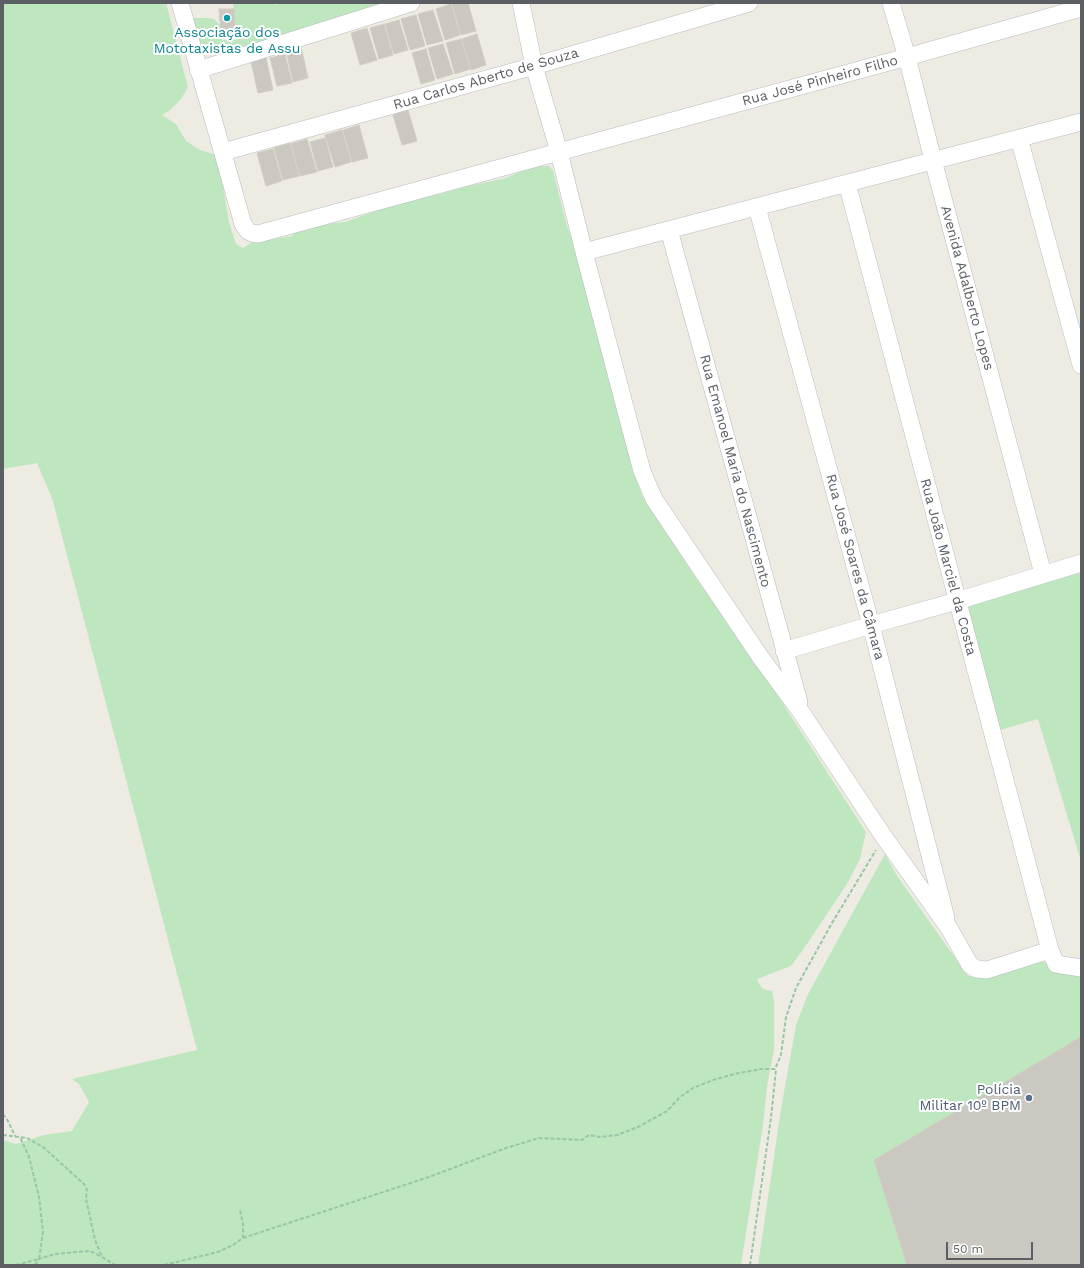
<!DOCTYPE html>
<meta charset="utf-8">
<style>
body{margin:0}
#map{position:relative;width:1084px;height:1268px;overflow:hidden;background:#eeece2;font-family:"Work Sans",sans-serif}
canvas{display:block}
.frame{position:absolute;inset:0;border:4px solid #5b5e63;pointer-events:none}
.scale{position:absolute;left:946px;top:1242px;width:87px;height:18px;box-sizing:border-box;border:2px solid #5b5e63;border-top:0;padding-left:5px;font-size:12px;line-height:14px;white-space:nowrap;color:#5b5e63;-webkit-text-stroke:3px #fff;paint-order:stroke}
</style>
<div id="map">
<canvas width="1084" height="1268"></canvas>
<div class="frame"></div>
<div class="scale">50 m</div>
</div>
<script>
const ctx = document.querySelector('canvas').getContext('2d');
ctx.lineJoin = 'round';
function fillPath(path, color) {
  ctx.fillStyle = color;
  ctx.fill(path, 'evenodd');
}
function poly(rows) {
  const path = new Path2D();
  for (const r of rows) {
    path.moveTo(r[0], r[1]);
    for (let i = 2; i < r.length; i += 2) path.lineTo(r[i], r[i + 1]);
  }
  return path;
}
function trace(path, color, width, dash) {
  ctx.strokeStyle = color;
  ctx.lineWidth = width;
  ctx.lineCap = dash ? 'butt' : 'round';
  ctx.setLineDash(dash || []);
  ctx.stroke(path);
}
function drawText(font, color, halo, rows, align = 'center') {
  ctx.font = font + ' "Work Sans",sans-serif';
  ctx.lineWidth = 4;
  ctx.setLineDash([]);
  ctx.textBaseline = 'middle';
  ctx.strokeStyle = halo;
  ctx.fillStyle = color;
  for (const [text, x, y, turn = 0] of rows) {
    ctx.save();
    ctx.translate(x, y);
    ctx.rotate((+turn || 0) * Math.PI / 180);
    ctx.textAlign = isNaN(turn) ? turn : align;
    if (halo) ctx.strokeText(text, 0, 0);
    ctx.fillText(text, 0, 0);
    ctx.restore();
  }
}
fillPath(poly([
 [3,3,166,3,188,87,181,99,170,110,162,115,176,124,186,141,198,149,216,155,222,180,229,222,236,244,243,248,253,242,292,236,295,231,326,224,345,222,424,194,429,193,440,194,469,186,506,178,534,166,549,166,553,171,567,226,582,267,633,469,642,496,698,581,714,602,763,673,866,832,860,859,847,884,805,947,791,966,757,979,759,984,763,989,772,991,774,1001,774,1050,767,1086,763,1125,741,1265,3,1265,3,1140,16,1144,44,1135,72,1131,89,1102,79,1084,72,1079,197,1050,52,498,37,463,3,469],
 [233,3,274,3,275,5,279,4,280,3,400,3,218,54,207,54,200,51,192,18,207,18,214,19,221,26,222,40,236,40],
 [1081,569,1081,861,1038,719,1000,730,967,605],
 [885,854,897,876,968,976,983,977,1013,969,1028,966,1041,961,1052,966,1081,974,1081,1246,959,1265,758,1265,781,1109,796,1025,808,994]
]), '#bee6bf');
const building = poly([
 [457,3,468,3,476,31,461,35,452,4,457,3],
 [451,4,460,35,445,40,436,9,451,4],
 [219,9,234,9,236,36,221,34,219,9],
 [433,10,443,41,427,45,418,14,433,10],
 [416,15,425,46,410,50,401,19,416,15],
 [399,20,408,50,394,54,385,24,399,20],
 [384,24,393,55,379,59,370,28,384,24],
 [367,28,377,60,360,65,351,33,367,28],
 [477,34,486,65,471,70,462,39,477,34],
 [461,39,470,69,455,74,446,43,461,39],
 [443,44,453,74,437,79,428,48,443,44],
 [301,47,308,78,293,82,286,50,301,47],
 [426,49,435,80,421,84,412,53,426,49],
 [285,54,292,83,277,86,270,58,285,54],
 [266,58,273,90,258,93,251,62,266,58],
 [408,110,417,141,402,145,393,115,408,110],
 [359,125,368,158,352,162,343,130,359,125],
 [342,130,351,162,335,167,325,135,342,130],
 [325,138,333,167,318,171,310,142,325,138],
 [307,139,317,172,300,176,291,144,307,139],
 [290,143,299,176,283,180,274,148,290,143],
 [273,149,282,181,266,186,257,153,273,149],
 [1081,1037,1081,1265,907,1265,874,1160,1081,1037]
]);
fillPath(building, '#cbc8c1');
trace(building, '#d3cdc1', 1);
const minor = poly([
 [180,3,243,224,248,231,252,233,258,234,907,57,1081,8],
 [521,3,534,66,559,152,584,252,631,430,642,471,654,499,761,658,801,712,884,837,949,928,970,965,977,969,987,970,1050,950],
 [891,3,907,57,933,160,1043,574],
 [198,70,411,3],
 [1019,138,1081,365],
 [223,152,534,66,749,3],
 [847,183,1050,950,1056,964,1081,968],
 [757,207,871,625,946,918],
 [669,230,799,702],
 [584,252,1081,122],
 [784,651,871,625,957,601,1081,563]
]);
trace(minor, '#b8babf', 18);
trace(poly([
 [3,1114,8,1121,15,1136],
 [3,1135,27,1138,43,1147,84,1184,87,1190,86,1199,95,1240,102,1257,115,1265],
 [243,1238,429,1177,506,1148,539,1138,582,1140,589,1135,600,1137,617,1135,638,1127,667,1111,680,1097,693,1088,713,1080,734,1074,761,1069,775,1069,781,1055,786,1017,796,988,832,923,876,850],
 [16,1265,39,1259,43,1232,39,1197,29,1157,20,1137],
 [35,1265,39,1259,55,1254,88,1251,95,1253,101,1257],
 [164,1265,218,1252,233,1245,243,1238,243,1224,240,1210],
 [750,1265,771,1118,776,1069]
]), '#97c7a6', 2, [4, 2]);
trace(minor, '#fff', 17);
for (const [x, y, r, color] of [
 [227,18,4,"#0f9aa8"],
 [1029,1098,4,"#5c6f8a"]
]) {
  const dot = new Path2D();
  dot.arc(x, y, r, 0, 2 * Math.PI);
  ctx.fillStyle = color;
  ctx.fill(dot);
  trace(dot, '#fff', 1.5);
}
drawText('14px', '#0d838f', '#fff', [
 ["Associação dos",227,33],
 ["Mototaxistas de Assu",227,49]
]);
drawText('14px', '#5b5e63', '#fff', [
 ["Rua Carlos Aberto de Souza",486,79,-16],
 ["Rua José Pinheiro Filho",820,81,-15],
 ["Avenida Adalberto Lopes",967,288,75],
 ["Rua Emanoel Maria do Nascimento",735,471,75],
 ["Rua José Soares da Câmara",855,567,75],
 ["Rua João Marciel da Costa",948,567,75]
]);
drawText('14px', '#4e5e75', '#fff', [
 ["Polícia",1021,1090],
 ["Militar 10º BPM",1021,1106]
], 'right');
</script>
